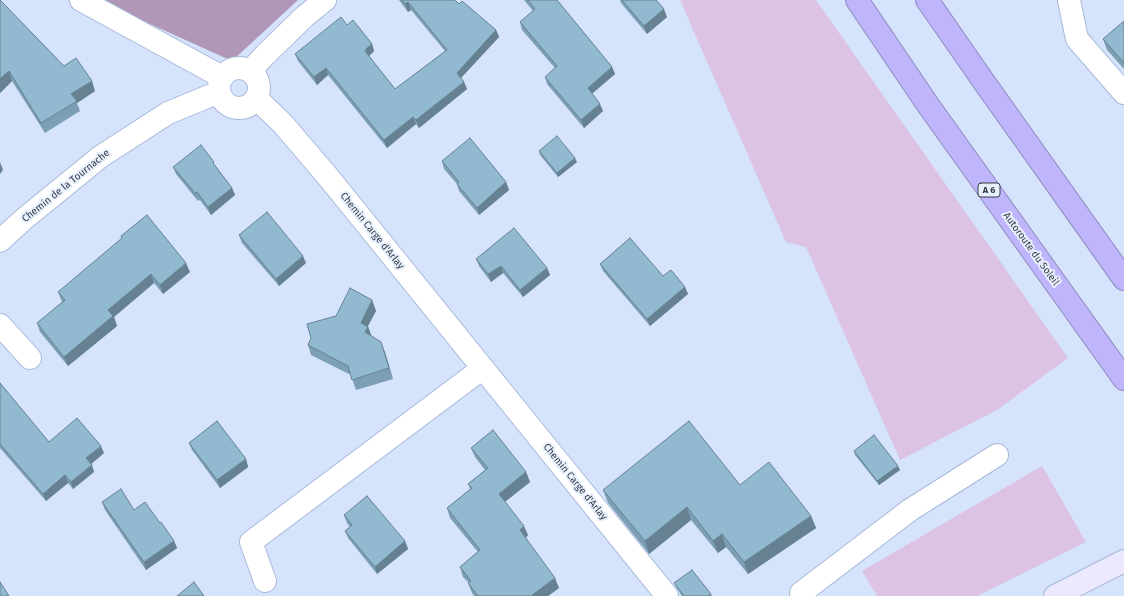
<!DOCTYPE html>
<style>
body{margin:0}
canvas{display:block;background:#d5e3fd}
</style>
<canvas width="1124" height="596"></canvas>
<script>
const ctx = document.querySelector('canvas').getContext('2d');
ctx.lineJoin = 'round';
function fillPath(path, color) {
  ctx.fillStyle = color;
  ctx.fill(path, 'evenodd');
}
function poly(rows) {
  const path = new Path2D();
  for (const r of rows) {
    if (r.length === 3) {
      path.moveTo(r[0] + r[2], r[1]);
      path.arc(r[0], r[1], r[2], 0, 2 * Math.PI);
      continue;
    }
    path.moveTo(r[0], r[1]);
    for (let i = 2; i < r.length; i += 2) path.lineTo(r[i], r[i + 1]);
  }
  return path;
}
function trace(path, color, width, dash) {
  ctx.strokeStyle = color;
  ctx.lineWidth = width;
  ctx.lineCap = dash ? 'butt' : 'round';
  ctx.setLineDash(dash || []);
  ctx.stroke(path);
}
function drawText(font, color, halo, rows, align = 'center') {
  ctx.font = font + ' "Fira Sans",sans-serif';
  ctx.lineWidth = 4;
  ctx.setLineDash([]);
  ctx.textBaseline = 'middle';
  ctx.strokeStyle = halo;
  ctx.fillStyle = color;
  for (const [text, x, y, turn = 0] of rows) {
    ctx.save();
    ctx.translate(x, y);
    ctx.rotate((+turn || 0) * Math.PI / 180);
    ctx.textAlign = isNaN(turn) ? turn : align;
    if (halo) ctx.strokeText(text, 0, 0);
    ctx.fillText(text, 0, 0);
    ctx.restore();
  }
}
fillPath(poly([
 [680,0,816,0,1068,358,997,410,900,460,806,247,786,242],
 [1042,466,1086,542,977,596,877,596,862,571]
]), '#dcc3e4');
fillPath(poly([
 [97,0,298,0,232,61]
]), '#b097b8');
const street = poly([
 [81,0,222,77],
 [1069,0,1077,39,1124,93],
 [239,88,20],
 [250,71,265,55,304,17,325,0],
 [256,98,283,124,329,178,667,596],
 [0,241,24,219,100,157,168,113,219,92],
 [0,325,30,358],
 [265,581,251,542,483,368],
 [801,593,910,510,997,455]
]);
const secondary = poly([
 [1055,596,1124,561]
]);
const highway = poly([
 [857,0,928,105,1124,379],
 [927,0,984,82,1124,279]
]);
trace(street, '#a8b9d8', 24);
trace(secondary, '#a8b9d8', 24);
trace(highway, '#8f8bbd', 24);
trace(street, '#fff', 22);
trace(secondary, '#ece9fe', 22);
trace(highway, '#bfb5fc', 22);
fillPath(poly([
 [0,0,64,66,95,91,77,103,80,111,45,133,12,81,0,93],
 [399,0,455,0,459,4,496,30,499,37,461,78,464,82,467,89,419,128,416,124,387,148,328,75,317,85,298,61,295,54,347,25,372,44,374,51,369,56,395,89,445,51,411,10,408,12],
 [524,0,557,0,612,67,615,74,592,94,603,111,584,128,547,84,545,77,555,68,522,30,520,22,533,11],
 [620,0,656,0,667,17,647,34,621,3],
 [1124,21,1124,69,1107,50,1103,39],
 [539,151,577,162,558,177,540,155],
 [442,161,506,182,509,190,479,215,459,191,457,184,444,169],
 [173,167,217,168,232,188,235,195,211,215,200,200,198,201,176,174],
 [239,235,306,263,279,286,242,243],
 [121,236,190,272,163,294,154,283,114,317,117,326,68,366,40,332,37,323,62,302,58,292,122,239],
 [476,259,547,268,550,275,523,297,503,273,491,282,479,266],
 [600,264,685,287,688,294,650,326,603,271],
 [372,300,376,311,368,326,371,336,381,342,393,379,356,390,351,375,311,355,308,345,336,316],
 [0,383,49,442,104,453,91,464,94,472,73,489,68,483,46,501,0,448],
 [189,443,246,459,248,467,220,488,192,450],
 [471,448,526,472,530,482,505,502,528,535,526,538,559,588,548,596,474,596,472,593,468,583,469,583,463,577,460,567,478,552,450,518,447,508,470,489,468,484,485,470,475,457],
 [854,451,900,470,879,485,855,455],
 [740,485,811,516,816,528,748,574,726,547,718,553,691,520,649,554,608,503,603,490],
 [102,502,134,510,160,523,174,541,177,548,146,570,105,510],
 [344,515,405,541,408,549,377,574,348,538,345,531,350,527,347,523],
 [674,583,711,594,712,596,682,596,676,587]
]), '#7d9fb3');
fillPath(poly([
 [408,2,411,10,408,12,405,4],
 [664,9,667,17,647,34,644,26],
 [496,30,499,37,459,80,457,73],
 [372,44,374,51,369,56,365,51,366,49],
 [612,67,615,74,590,95,588,88],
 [326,68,328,75,317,85,314,77],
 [9,71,12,81,0,93,0,79],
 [92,81,95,91,77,103,71,94],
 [464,82,467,89,419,128,416,120],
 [600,104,603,111,584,128,581,120],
 [413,117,416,124,387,148,384,140],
 [575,158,577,162,558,177,557,173],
 [0,162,3,170,0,174],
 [506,182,509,190,479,215,477,208],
 [232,188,235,195,211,215,208,207],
 [303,256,306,263,279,286,276,279],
 [186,263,190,272,163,294,160,285],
 [501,266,503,273,491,282,488,274],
 [547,268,550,275,523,297,520,290],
 [151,274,154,283,114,317,117,326,68,366,64,357,108,310],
 [685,287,688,294,650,326,647,319],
 [372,300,376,311,364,333,361,323],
 [368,327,372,337,365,332],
 [381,342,385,352,393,379,389,368],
 [101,446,104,453,89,466,86,458],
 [246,459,248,467,220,488,217,480],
 [92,465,94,472,73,489,71,482],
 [898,466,900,470,879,485,877,481],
 [526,472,530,482,502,504,499,494],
 [65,475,68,483,46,501,43,494],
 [687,507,691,520,649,554,645,541],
 [811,516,816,528,748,574,744,562],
 [524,526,528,535,523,539,520,530],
 [722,534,726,547,718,553,713,541],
 [174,541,177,548,146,570,144,562],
 [405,541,408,549,377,574,375,567],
 [555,578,559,588,548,596,531,596]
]), '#668292');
const building = poly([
 [0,0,64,66,76,58,92,81,71,94,77,101,41,123,9,71,0,79,0,0],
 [402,0,455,0,459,4,462,1,496,30,457,73,464,82,416,120,413,117,384,140,326,68,314,77,295,54,341,17,347,25,353,20,372,44,366,49,367,50,365,51,395,89,447,50,408,2,405,4,402,0],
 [528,0,557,0,612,67,588,88,600,104,581,120,545,77,557,66,520,22,535,9,528,0],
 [622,0,656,0,664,9,644,26,622,0],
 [1124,21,1124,63,1103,39,1124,21],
 [557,136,575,158,557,173,539,151,557,136],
 [470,138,506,182,477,208,457,184,459,182,442,161,470,138],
 [201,145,214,162,213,163,232,188,208,207,197,192,195,193,173,167,201,145],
 [267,212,303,256,276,279,239,235,267,212],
 [147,215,186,263,160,285,151,274,108,310,113,316,64,357,37,323,65,300,58,292,122,238,121,236,147,215],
 [514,228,547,268,520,290,501,266,488,274,476,259,514,228],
 [630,238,663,276,671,270,685,287,647,319,600,264,630,238],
 [350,288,372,300,361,323,368,327,365,332,381,342,389,368,352,380,348,366,308,345,311,338,307,324,336,316,350,288],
 [0,383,49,442,77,418,101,446,86,458,92,465,71,482,65,475,43,494,0,444,0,383],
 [217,421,246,459,217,480,189,443,217,421],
 [689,421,740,485,769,462,811,516,744,562,722,534,713,541,687,507,645,541,603,490,689,421],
 [493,430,526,472,499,494,524,526,520,530,555,578,531,596,478,596,468,583,471,581,460,567,480,550,447,508,472,488,468,484,488,468,471,448,493,430],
 [874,435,898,466,877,481,854,451,874,435],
 [121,489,134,510,145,502,160,523,161,522,174,541,144,562,102,502,121,489],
 [367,496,405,541,375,567,345,531,352,525,344,515,367,496],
 [692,570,711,594,708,596,684,596,674,583,692,570],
 [0,582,9,596,0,596,0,582],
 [194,582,204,596,177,596,194,582]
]);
fillPath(building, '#91b9d0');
trace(building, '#668292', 1);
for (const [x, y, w] of [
 [989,190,22]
]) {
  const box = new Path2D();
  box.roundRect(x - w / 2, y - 7, w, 14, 3);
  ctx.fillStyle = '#e9f0fd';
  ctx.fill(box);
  trace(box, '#353c49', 1);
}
drawText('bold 9px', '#353c49', null, [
 ["A 6",989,190]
]);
drawText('10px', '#353c49', '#e9f0fd', [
 ["Chemin de la Tournache",66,186,-39],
 ["Chemin Carge d'Arlay",372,231,51],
 ["Autoroute du Soleil",1031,249,54],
 ["Chemin Carge d'Arlay",575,482,51]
]);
</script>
